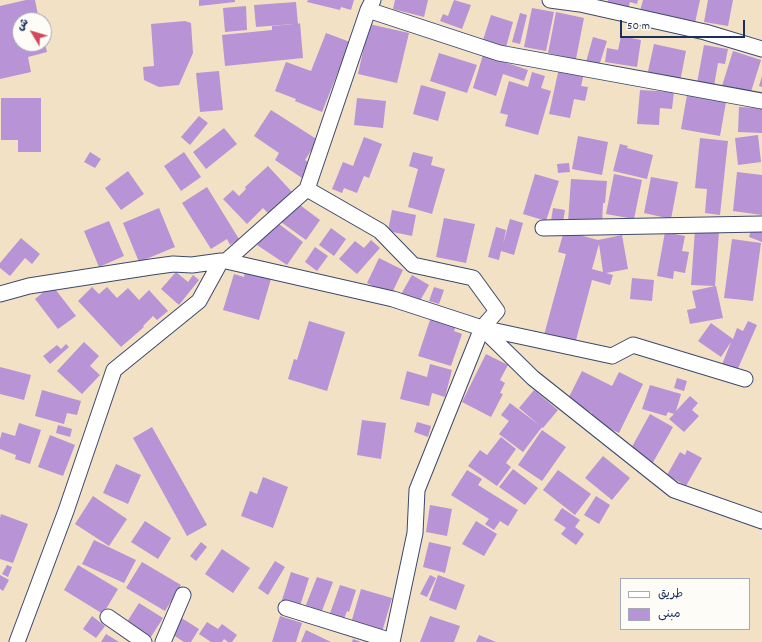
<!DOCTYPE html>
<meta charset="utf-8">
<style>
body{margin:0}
#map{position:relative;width:762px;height:642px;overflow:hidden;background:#f2e1c5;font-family:Dekko,"Playpen Sans Arabic",sans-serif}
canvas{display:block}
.legend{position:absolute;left:620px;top:578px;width:130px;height:52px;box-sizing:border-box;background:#fdfcf7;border:1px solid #a3aaba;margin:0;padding:5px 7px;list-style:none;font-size:12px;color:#1b2f5e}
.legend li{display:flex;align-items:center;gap:8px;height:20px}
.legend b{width:20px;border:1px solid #a3aaba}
.north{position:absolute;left:12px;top:12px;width:40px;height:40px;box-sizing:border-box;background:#fdfcf7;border:1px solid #a3aaba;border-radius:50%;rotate:308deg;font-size:11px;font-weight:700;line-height:16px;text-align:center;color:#1b2f5e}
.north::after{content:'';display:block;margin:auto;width:14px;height:18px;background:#d1495b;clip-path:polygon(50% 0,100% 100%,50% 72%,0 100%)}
.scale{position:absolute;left:620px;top:20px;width:125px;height:18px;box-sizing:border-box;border:2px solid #1b2f5e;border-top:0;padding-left:5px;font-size:12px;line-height:14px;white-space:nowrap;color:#1b2f5e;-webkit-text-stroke:3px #fdfcf7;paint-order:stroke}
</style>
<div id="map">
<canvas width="762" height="642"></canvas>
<ul class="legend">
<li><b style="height:5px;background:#fff"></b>طريق</li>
<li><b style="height:11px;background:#b893d5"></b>مبنى</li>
</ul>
<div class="north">ش</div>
<div class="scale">50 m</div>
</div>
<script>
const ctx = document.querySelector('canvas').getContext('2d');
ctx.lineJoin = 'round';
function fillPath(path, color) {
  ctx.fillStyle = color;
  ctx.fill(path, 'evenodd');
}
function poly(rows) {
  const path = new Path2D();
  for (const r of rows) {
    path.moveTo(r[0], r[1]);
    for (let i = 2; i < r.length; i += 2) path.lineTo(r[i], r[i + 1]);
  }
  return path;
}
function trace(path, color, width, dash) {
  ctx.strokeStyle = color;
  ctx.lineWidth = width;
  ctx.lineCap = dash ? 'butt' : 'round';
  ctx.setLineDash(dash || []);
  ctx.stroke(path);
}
fillPath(poly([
 [26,0,35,0,39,20,20,20,20,44,45,44,47,52,28,57,31,72,0,79,0,6],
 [199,0,235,0,235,2,199,6],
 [308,0,354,0,351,10,341,7,340,10,307,2],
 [395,0,428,0,424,17,393,9],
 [454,0,471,5,462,29,440,21,443,14,448,16],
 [608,0,638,0,637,4,630,2,627,12,606,6],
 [643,0,700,0,695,23,640,11],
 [708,0,733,0,728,26,704,22],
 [296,2,298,24,300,23,303,58,225,66,222,35,272,30,272,26,293,24,256,27,254,5],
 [246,6,247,30,225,32,223,8],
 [532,8,554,12,546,51,524,47],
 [556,12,584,18,576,59,548,53],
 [520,13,527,15,520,44,512,42],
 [491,15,513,22,506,47,483,40],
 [185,21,191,23,193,53,179,85,159,87,144,80,143,67,154,66,151,24],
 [369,24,409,33,397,83,358,74],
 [326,33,350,42,322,112,295,101,296,99,275,91,286,62,311,71],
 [621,36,641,40,637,67,605,62,607,48,618,50],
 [593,37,607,41,599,66,586,62],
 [654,44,686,51,680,82,647,76],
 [704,45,728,49,725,64,718,63,714,86,697,83],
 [733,51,761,60,749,98,721,89],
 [439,53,477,65,467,93,430,81],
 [483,55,528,70,524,81,503,74,496,96,473,88],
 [559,68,584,73,581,86,588,87,585,101,574,99,570,118,549,114],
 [219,71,223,110,200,112,196,73],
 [532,72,545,76,541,88,551,91,538,135,505,126,508,115,500,113,509,81,528,87],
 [762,76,762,87,759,86],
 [421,85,446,92,438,121,413,114],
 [640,90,674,92,672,109,660,108,659,125,637,124],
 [687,95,726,102,720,136,681,129],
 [1,98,41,98,41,152,18,152,18,140,1,140],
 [357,98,386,101,383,128,354,125],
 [739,107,762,108,762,133,738,132],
 [271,110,318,140,305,160,314,166,305,180,275,160,279,153,254,136],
 [199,116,208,123,190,145,181,137],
 [224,128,237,144,206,169,193,152],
 [758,135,761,162,738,165,735,138],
 [578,136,608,142,602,175,572,169],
 [364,137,382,144,369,178,364,176,357,193,344,188,342,193,332,189,343,162,353,166],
 [700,138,728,141,720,215,705,213,707,189,695,188],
 [620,144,628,146,627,148,653,155,647,179,613,171],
 [90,152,101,159,95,168,84,162],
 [184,152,201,177,181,191,164,166],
 [413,152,433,157,431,165,445,169,432,214,408,207,418,169,409,166],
 [569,163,570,172,558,173,557,164],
 [268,166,292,192,269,214,263,208,247,224,223,199,233,190,239,196,246,189,245,187],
 [128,171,144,194,121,210,105,188],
 [737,172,762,175,762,215,733,211],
 [535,174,559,181,546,221,523,214],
 [614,174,642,180,634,219,606,214],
 [651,177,678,182,671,219,644,213],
 [571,179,607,181,605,203,603,203,602,224,568,222],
 [207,187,239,239,230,245,227,239,211,249,182,203],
 [296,202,320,220,306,240,281,222],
 [159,208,175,247,139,262,123,223],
 [553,208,565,210,563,222,551,221],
 [392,210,416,215,412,236,388,231],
 [444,218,475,224,466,263,436,257],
 [510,219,523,223,514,255,501,251,499,260,488,257,496,227,506,230,503,244],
 [109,221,124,256,99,267,84,231],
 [275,221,303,242,287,265,257,245],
 [752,227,762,231,762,242,749,237],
 [331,228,346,239,334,256,319,245],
 [695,230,719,232,715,286,691,285],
 [564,231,598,240,622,235,628,269,606,273,613,275,610,285,592,280,575,344,544,335,566,254,558,252],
 [599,244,603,272,592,269],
 [665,232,685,236,682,251,689,252,685,273,674,271,673,279,657,276],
 [21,238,40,254,32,264,25,258,10,276,0,268,0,263],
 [732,239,761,243,753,301,724,298],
 [371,240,380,248,357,274,339,259,355,241,364,248],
 [315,247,328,256,317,271,305,262],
 [379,258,403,270,391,295,367,283],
 [245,271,271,279,259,320,223,310,234,274,244,277],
 [176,272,188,282,193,275,199,280,179,305,161,289],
 [412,275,429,285,417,306,400,296],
 [632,278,654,280,652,301,630,299],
 [52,285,76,316,58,329,35,299],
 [715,286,716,286,723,318,690,324,687,310,696,308,692,291],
 [92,287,99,294,107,287,117,298,128,288,139,300,149,290,168,311,157,320,153,316,143,326,144,327,121,347,78,301],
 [434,287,444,290,439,304,429,301],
 [431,317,456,325,454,331,462,334,451,366,418,356],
 [309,321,345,332,327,391,288,379,294,359,297,360],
 [748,321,757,325,736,373,721,367,731,342,721,357,698,341,711,323,733,339,737,328,743,331],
 [84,342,99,356,90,366,100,375,82,394,57,371],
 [66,344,69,347,50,364,43,356,57,345,61,349],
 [486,354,508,365,500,380,505,383,500,393,503,394,491,417,462,402],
 [430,364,452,370,445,397,432,393,429,406,400,399,407,371,427,377],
 [0,367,31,375,24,400,0,394],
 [582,371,612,386,619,372,643,384,619,433,589,419,592,413,567,401],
 [677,378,687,381,684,391,674,388],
 [650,385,681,394,676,411,690,396,698,403,692,410,699,416,684,432,669,419,674,414,668,412,666,416,642,409],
 [42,390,81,401,77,415,67,413,64,424,35,416],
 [534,390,558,410,543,428,519,408],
 [510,403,542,427,523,452,499,434,509,421,501,415],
 [650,414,673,427,651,466,628,454],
 [362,420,386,423,381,459,357,455],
 [417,422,431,426,428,437,414,432],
 [19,423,41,430,30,464,15,459,16,455,0,449,0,439,2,432,15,436],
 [58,425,72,429,70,437,56,433],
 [152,427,207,525,187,536,133,438],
 [542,430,566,447,542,481,518,465],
 [50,435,75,445,63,476,38,467],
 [501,437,516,449,506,463,511,467,497,486,468,466,480,450,487,455],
 [687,450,702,458,686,486,667,475,680,452,685,455],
 [603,456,630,478,612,500,585,478],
 [116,464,141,475,128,504,103,493],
 [513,469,538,488,525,505,499,487],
 [467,470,482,479,478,485,518,510,508,526,500,521,494,530,485,524,489,519,451,495],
 [558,470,591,494,575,515,543,490],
 [263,477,288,487,273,528,241,516,250,491,257,494],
 [93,496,127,519,109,546,75,524],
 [596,496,610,505,599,524,584,515],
 [430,505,452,509,447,536,426,532],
 [562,508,580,520,575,527,584,534,576,545,561,534,566,528,554,520],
 [1,514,28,524,13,563,0,559,0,518],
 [145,521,171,538,158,559,131,542],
 [476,521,497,534,484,556,462,544],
 [94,540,136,560,124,583,82,564],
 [201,542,207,547,196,561,190,556],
 [429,542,451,547,445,573,423,567],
 [222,549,250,568,233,593,205,574],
 [275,561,285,567,268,595,258,588],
 [142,562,181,585,165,611,126,588],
 [7,565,12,567,8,577,2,574],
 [78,565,118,589,103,614,64,590],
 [291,572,309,578,299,609,281,603],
 [0,575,9,580,3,591,0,589],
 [430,575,436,578,427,597,420,594],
 [438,575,465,585,456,610,429,600],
 [317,577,333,582,320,616,304,610],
 [340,585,356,590,349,612,347,611,342,624,328,619],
 [361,589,392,598,382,632,351,623],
 [139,603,163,618,149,640,125,625],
 [92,616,105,626,96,638,83,629],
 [280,616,302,623,296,642,272,642],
 [430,616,460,626,454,642,420,642],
 [180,617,199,629,191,642,184,642,170,633],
 [207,622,218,629,222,624,237,635,232,642,228,642,224,639,222,642,211,642,199,634],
 [306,630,331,642,301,642],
 [106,634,119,642,101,642],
 [479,635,496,642,476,642],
 [353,639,361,642,352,642]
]), '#b893d5');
const minor = poly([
 [550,0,580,4,705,32,762,49],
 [368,10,499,53,762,101],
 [543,228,762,224],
 [226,261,393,299,482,328,497,311,473,278,413,265,380,231,307,189],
 [0,294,29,286,151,267,173,264,192,265,221,261],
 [482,328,533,378,674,490,762,521],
 [482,328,612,356,633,345,745,379],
 [286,608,392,641],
 [108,617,144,642],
 [17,642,66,511,114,370,199,301,221,261,226,261,307,189,368,10,373,0],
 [163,642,183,595],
 [392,642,415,533,417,490,482,328]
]);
trace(minor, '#3b4a6d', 17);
trace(minor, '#fff', 15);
</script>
